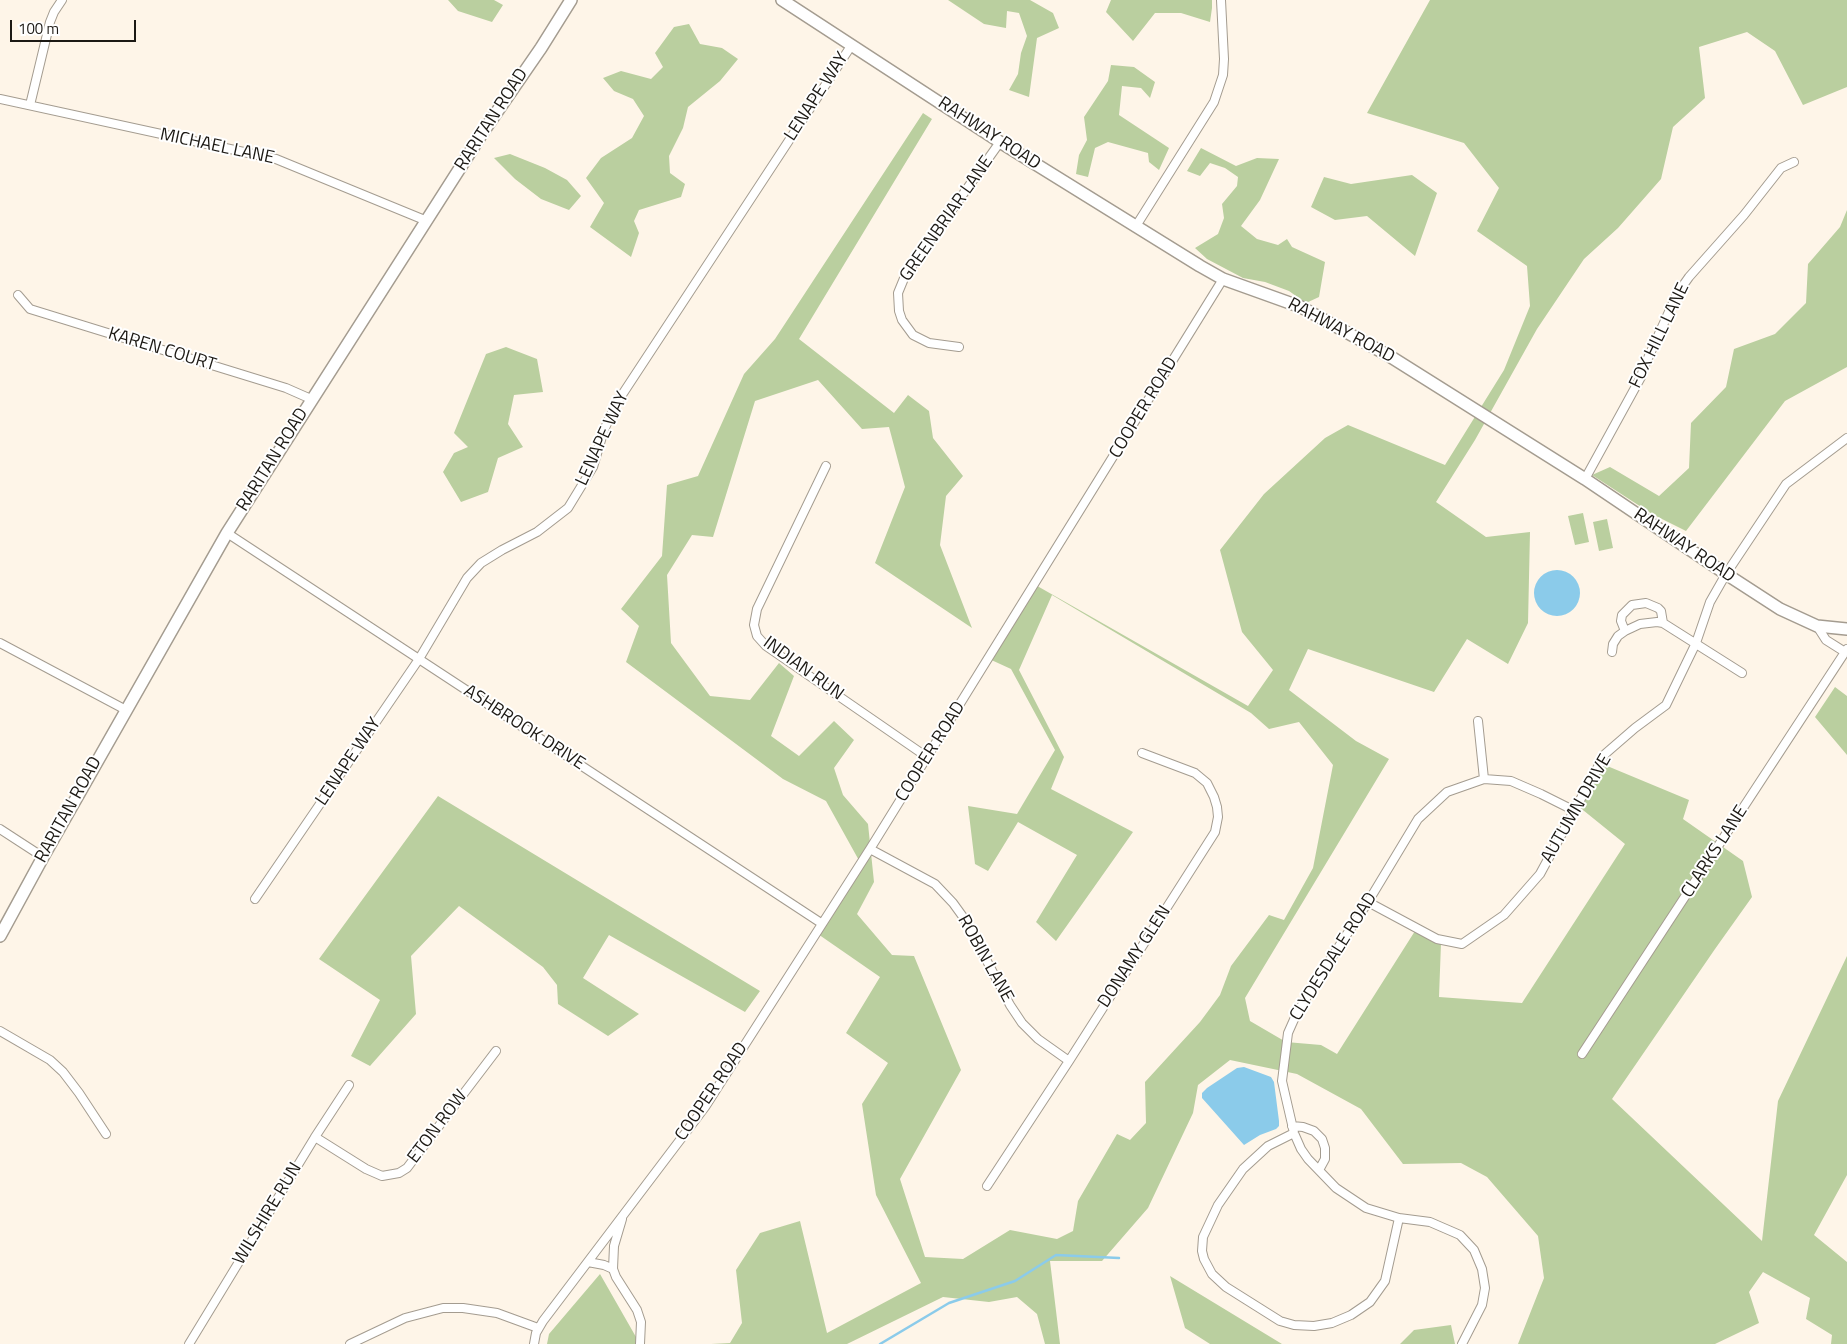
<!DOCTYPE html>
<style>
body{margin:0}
#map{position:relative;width:1847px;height:1344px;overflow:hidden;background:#fef5e8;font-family:"Titillium Web",sans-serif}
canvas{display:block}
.scale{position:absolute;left:10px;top:20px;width:126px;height:22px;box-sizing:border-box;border:2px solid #1c1914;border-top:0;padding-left:6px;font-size:15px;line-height:18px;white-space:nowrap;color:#1c1914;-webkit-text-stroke:4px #fff;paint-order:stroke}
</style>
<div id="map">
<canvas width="1847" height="1344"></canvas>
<div class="scale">100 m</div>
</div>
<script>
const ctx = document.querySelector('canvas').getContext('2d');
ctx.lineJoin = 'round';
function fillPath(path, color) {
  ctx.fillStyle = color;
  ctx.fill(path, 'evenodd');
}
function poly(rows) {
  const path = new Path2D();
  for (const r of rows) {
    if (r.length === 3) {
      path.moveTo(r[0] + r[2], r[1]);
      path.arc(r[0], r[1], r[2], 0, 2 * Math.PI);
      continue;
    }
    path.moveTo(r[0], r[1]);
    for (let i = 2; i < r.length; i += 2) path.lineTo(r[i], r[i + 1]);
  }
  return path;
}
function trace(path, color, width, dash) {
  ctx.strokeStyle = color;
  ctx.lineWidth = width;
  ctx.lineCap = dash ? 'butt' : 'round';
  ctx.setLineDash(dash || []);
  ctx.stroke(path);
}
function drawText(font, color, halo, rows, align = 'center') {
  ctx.font = font + ' "Titillium Web",sans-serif';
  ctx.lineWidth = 4;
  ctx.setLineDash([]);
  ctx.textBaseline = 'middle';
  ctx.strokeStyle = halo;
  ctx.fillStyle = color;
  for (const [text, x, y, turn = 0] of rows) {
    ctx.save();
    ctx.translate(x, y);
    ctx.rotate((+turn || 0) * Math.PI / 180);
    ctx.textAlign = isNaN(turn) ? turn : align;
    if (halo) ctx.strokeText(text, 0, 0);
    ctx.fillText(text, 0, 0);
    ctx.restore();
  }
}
fillPath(poly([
 [448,0,494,0,503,5,492,22,458,11],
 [948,0,1030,0,1053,13,1059,28,1037,38,1029,97,1009,90,1018,74,1021,53,1027,36,1019,13,1007,11,1006,28,984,24],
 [1111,0,1212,0,1212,8,1210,22,1181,13,1155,13,1133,41,1106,12],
 [1430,0,1847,0,1847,87,1803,105,1775,51,1747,32,1699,47,1705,98,1673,127,1661,179,1618,228,1584,259,1537,329,1475,440,1436,502,1486,537,1530,532,1528,623,1508,664,1467,639,1434,692,1308,649,1289,690,1356,741,1389,759,1245,998,1250,1021,1286,1042,1321,1045,1337,1054,1415,931,1441,943,1439,997,1522,1003,1625,844,1578,806,1600,763,1689,800,1683,819,1743,861,1752,897,1715,949,1612,1099,1762,1241,1778,1101,1847,956,1847,1175,1814,1235,1847,1262,1847,1344,1831,1344,1832,1335,1806,1319,1810,1298,1763,1272,1749,1292,1759,1323,1715,1344,1518,1344,1544,1278,1538,1236,1487,1177,1461,1163,1403,1164,1361,1109,1297,1074,1230,1060,1198,1085,1193,1113,1148,1208,1102,1261,1050,1261,1060,1344,1045,1344,1037,1314,1017,1297,989,1302,943,1297,847,1344,711,1344,730,1343,742,1323,736,1270,760,1233,800,1221,827,1333,921,1283,876,1195,862,1104,888,1063,846,1033,880,977,815,932,861,864,826,801,783,779,626,662,639,626,621,609,662,556,667,485,698,476,744,374,775,339,923,113,932,119,799,339,894,413,908,395,929,411,933,438,963,476,946,496,940,545,972,628,875,563,905,487,889,427,862,429,818,380,755,401,713,537,692,535,667,575,671,643,710,696,750,700,779,663,794,676,771,736,799,756,834,721,854,740,834,768,843,795,868,824,874,882,857,914,892,955,914,956,961,1070,900,1179,925,1257,963,1259,1010,1230,1057,1239,1073,1231,1078,1201,1117,1134,1130,1140,1146,1123,1145,1082,1200,1022,1220,995,1231,966,1269,915,1284,920,1313,868,1333,765,1299,722,1269,729,1251,713,1052,595,1019,670,1064,757,1051,789,1133,832,1056,941,1036,922,1077,855,1018,822,988,871,975,864,968,806,1017,814,1055,750,1011,669,987,658,1032,583,1248,706,1273,670,1242,632,1220,550,1264,494,1325,438,1348,425,1445,465,1504,370,1530,306,1527,266,1477,231,1499,188,1464,143,1367,113],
 [689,24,700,44,722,48,738,59,720,81,688,107,683,128,669,156,670,173,685,184,681,197,639,210,634,221,639,233,631,257,590,227,604,203,586,178,601,158,632,138,644,116,633,99,614,91,603,78,621,71,651,79,663,67,655,53,674,27],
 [1111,65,1134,67,1155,82,1150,98,1141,88,1122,86,1119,115,1169,148,1159,170,1149,162,1148,153,1108,142,1095,148,1088,177,1076,174,1079,155,1087,140,1084,117,1108,81],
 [1201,148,1236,166,1257,158,1279,159,1260,200,1241,226,1257,239,1278,245,1287,239,1292,247,1325,262,1319,297,1306,303,1289,291,1265,282,1243,278,1207,259,1195,248,1218,234,1224,218,1222,204,1237,186,1238,177,1225,168,1210,163,1200,176,1187,171],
 [510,154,545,168,567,180,581,196,569,210,541,199,515,179,494,158],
 [1412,175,1437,193,1415,256,1367,216,1335,220,1311,207,1324,177,1351,184],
 [1847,210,1847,367,1785,401,1686,531,1652,514,1592,475,1610,467,1659,496,1689,468,1691,423,1726,387,1734,349,1775,334,1806,303,1808,264,1840,227],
 [506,347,537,359,543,392,514,395,508,424,523,447,498,458,488,492,461,502,443,472,454,453,468,447,454,433,486,354],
 [1583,513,1589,542,1575,545,1568,516],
 [1607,519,1613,548,1599,551,1593,522],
 [1835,687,1847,696,1847,755,1815,717],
 [438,796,760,991,745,1012,609,935,583,978,639,1014,608,1036,558,1004,557,985,543,967,459,906,411,956,416,1014,370,1066,351,1056,380,1000,319,959],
 [600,1274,640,1344,547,1344,549,1334],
 [1170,1276,1282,1344,1210,1344,1185,1328],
 [1451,1325,1455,1344,1400,1344,1414,1330]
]), '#bacf9f');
fillPath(poly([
 [1557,593,23],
 [1244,1067,1271,1077,1274,1082,1279,1121,1279,1126,1276,1129,1260,1135,1244,1145,1202,1098,1202,1093,1207,1088,1237,1068]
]), '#8bcbea');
trace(poly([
 [880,1344,949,1303,1015,1281,1056,1255,1119,1258]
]), '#8bcbea', 2.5);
const street = poly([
 [0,99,276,159,427,221],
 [30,105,50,22,54,12,62,0],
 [1136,226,1214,102,1223,75,1224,59,1221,0],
 [18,295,30,309,286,388,311,399],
 [959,347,929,343,913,335,902,320,899,311,898,293,905,276,1000,142],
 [826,466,757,609,754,625,757,636,766,646,927,757],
 [1585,479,1641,377,1644,367,1677,294,1689,277,1744,215,1781,168,1794,162],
 [227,533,821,923],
 [1817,626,1826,640,1845,652],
 [1625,631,1621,621,1622,615,1632,605,1646,603,1658,608,1661,611,1663,623],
 [0,643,126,710],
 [1612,652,1613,644,1618,636,1625,631,1640,624,1657,622,1663,623,1742,673],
 [1478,721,1484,779],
 [0,829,43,857],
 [870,849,935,884,953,903,966,921,1010,1005,1022,1023,1038,1039,1069,1061],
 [255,899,419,659,467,578,481,563,502,550,537,532,568,508,593,467,604,430,616,404,851,46],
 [1368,902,1437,939,1462,944,1504,915,1540,874,1605,754,1635,728,1666,705,1696,643,1710,602,1726,574,1786,484,1847,438],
 [0,1031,50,1060,63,1072,79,1093,106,1134],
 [1582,1054,1847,649],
 [1292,1126,1303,1127,1314,1131,1322,1139,1325,1148,1325,1159,1319,1170],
 [1294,1133,1268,1146,1243,1169,1218,1205,1203,1237,1202,1251,1204,1259,1212,1274,1226,1287,1280,1321,1294,1325,1314,1326,1332,1323,1351,1315,1370,1302,1385,1281,1399,1218],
 [315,1137,366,1169,382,1176,399,1173,407,1168,496,1051],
 [987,1186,1069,1061,1215,832,1218,817,1217,807,1214,797,1207,783,1195,773,1142,753],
 [622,1219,614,1246,613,1269,616,1277,637,1310,641,1322,640,1344],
 [588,1262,604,1265,613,1269],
 [189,1344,315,1137,349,1085],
 [350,1344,405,1318,443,1308,463,1308,497,1313,538,1328],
 [534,1344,536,1333,543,1321,705,1107,870,849,1223,279],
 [1462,1344,1482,1305,1485,1288,1482,1269,1474,1250,1460,1235,1430,1222,1399,1218,1366,1208,1336,1188,1308,1159,1301,1149,1294,1133,1282,1081,1288,1033,1296,1015,1317,980,1368,902,1418,819,1447,792,1484,779,1511,781,1541,794,1573,810]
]);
const secondary = poly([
 [782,0,1000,142,1200,266,1223,279,1301,307,1391,357,1585,479,1726,574,1780,609,1817,626,1847,629],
 [0,936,43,857,227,533,483,132,541,48,571,0]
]);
trace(street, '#a49c90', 10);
trace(secondary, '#a49c90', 14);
trace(street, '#fff', 8);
trace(secondary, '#fff', 11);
drawText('18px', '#1c1914', '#fff', [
 ["LENAPE WAY",817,97,-57],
 ["RARITAN ROAD",492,120,-57],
 ["RAHWAY ROAD",989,134,33],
 ["MICHAEL LANE",217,147,12],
 ["GREENBRIAR LANE",947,219,-55],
 ["RAHWAY ROAD",1341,331,28],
 ["FOX HILL LANE",1660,336,-64],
 ["KAREN COURT",162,350,17],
 ["COOPER ROAD",1144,408,-59],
 ["LENAPE WAY",603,439,-65],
 ["RARITAN ROAD",273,460,-58],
 ["RAHWAY ROAD",1684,546,34],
 ["INDIAN RUN",803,669,36],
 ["ASHBROOK DRIVE",524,728,33],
 ["COOPER ROAD",931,752,-58],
 ["LENAPE WAY",349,762,-56],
 ["AUTUMN DRIVE",1577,809,-60],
 ["RARITAN ROAD",69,810,-61],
 ["CLARKS LANE",1715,852,-57],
 ["DONAMY GLEN",1135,957,-57],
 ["CLYDESDALE ROAD",1334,957,-58],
 ["ROBIN LANE",985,959,61],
 ["COOPER ROAD",712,1092,-56],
 ["ETON ROW",438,1127,-53],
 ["WILSHIRE RUN",268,1214,-59]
]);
</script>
